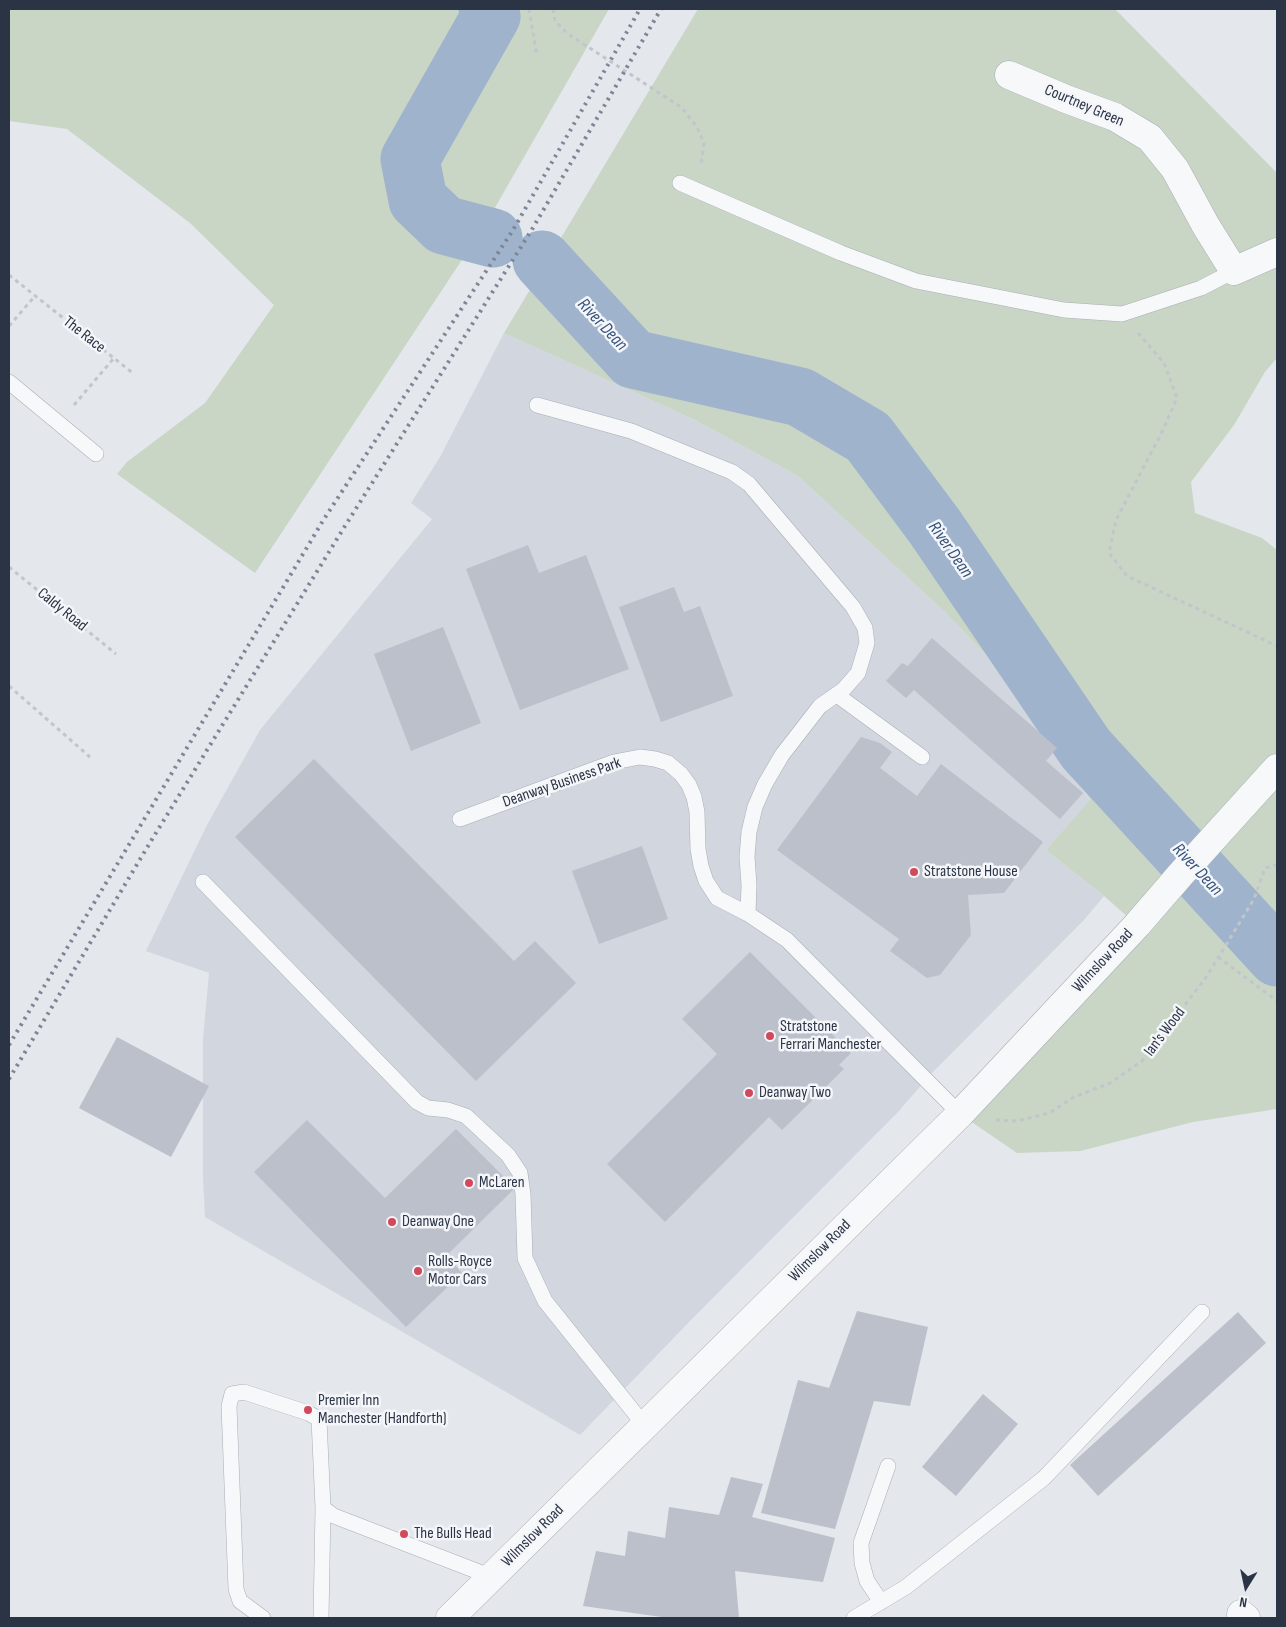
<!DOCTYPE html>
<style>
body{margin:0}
#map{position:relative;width:1286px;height:1627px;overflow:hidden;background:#e4e7ec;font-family:"Sofia Sans Condensed",sans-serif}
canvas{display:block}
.frame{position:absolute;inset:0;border:10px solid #2b3445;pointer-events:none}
.north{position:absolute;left:1221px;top:1562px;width:50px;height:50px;-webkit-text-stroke:4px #f4f6f9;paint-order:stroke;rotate:190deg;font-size:14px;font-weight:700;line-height:20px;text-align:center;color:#2b3445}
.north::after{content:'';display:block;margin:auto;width:18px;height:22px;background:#2b3445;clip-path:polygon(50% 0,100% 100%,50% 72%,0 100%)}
</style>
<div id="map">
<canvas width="1286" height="1627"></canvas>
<div class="frame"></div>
<div class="north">N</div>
</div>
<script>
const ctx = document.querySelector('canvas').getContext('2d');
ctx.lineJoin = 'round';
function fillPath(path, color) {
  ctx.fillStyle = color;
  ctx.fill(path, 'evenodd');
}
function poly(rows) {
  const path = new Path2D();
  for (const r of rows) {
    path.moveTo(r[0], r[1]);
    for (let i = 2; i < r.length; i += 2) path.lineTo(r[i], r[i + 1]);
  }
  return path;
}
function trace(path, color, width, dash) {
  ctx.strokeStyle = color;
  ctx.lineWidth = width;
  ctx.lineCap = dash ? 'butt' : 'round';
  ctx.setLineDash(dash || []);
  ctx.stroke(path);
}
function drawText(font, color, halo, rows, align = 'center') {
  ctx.font = font + ' "Sofia Sans Condensed",sans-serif';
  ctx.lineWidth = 5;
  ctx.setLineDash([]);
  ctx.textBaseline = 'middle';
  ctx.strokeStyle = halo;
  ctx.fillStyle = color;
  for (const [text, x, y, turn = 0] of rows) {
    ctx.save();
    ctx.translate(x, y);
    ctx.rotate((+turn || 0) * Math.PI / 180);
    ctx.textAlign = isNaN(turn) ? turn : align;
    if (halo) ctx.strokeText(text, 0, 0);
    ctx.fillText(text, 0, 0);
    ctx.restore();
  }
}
fillPath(poly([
 [504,333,693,419,798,476,945,612,1033,704,1090,801,1046,850,1104,896,1084,920,931,1074,898,1112,691,1320,580,1435,205,1217,203,1178,203,1040,209,973,146,951,207,825,260,730,432,519,411,503,440,457]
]), '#d2d6de');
fillPath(poly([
 [9,9,609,9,485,225,255,573,117,474,127,462,205,403,274,305,190,223,67,129,9,121],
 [698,9,1115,9,1277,173,1277,358,1265,372,1234,425,1191,482,1195,513,1262,538,1277,550,1277,1109,1193,1122,1080,1151,1017,1153,960,1114,1137,925,1104,896,1046,850,1090,800,1033,704,945,612,798,476,693,419,504,333]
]), '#c9d6c5');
trace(poly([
 [488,9,491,16,410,159,418,200,444,225,493,238],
 [542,260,633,359,800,397,868,437,935,527,1086,749,1277,957]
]), '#9fb4cc', 59);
fillPath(poly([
 [528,545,539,573,586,555,629,669,520,710,466,569],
 [674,587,684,612,700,606,733,696,661,722,619,607],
 [443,627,481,723,411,751,374,654],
 [932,638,1057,748,1046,761,1083,793,1060,819,914,690,906,698,886,681,902,663,908,666],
 [861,737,880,743,892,752,880,768,917,796,941,764,1043,842,1004,893,968,895,971,935,940,975,927,978,890,951,899,939,777,850],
 [314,759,514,961,535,941,576,983,476,1081,235,837],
 [642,846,668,919,599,944,572,871],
 [750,952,851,1053,839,1065,844,1069,782,1130,769,1117,665,1222,607,1164,717,1054,682,1019],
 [117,1037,209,1086,171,1157,79,1108],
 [307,1120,385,1198,456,1129,515,1188,446,1256,462,1273,406,1327,254,1172],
 [857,1311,928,1327,910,1406,874,1401,835,1529,761,1513,798,1380,829,1388],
 [1238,1312,1266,1343,1098,1496,1070,1465],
 [983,1394,1018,1424,956,1496,922,1467],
 [731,1477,763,1484,752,1517,835,1538,823,1582,735,1571,739,1618,669,1618,583,1606,596,1551,625,1556,628,1531,665,1538,669,1507,719,1515]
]), '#bbc0ca');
const service = poly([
 [680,183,841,253,916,281,1064,310,1122,314,1201,288,1234,271],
 [9,382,96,454],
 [537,405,631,431,732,472,749,484,853,607,865,628,867,643,858,673,843,690,820,706,782,755,765,784,755,807,749,832,747,857,749,885,748,914],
 [837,695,922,757],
 [460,819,614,762,640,757,655,759,668,763,681,774,689,785,694,797,697,812,698,849,701,866,706,881,717,898,748,914,787,940,960,1114],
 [203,882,417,1102,428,1108,448,1110,466,1116,508,1155,520,1173,523,1194,525,1258,545,1301,645,1426],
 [881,1602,867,1581,862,1563,861,1543,888,1466],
 [263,1618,240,1601,236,1589,229,1406,232,1394,244,1392,308,1413,319,1419,323,1508,334,1516,492,1577],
 [321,1618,323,1508],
 [854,1618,906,1587,1044,1478,1202,1312]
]);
const minor = poly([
 [1009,75,1066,99,1115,117,1150,138,1175,169,1206,226,1234,271,1277,252],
 [1241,1614,1246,1618]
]);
const tertiary = poly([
 [450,1618,960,1114,1137,925,1181,874,1277,768]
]);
trace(service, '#a9aeb7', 16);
trace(minor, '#a9aeb7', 29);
trace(tertiary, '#a9aeb7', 29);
trace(poly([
 [529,9,537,56],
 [553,9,555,21,568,34,681,107,697,127,704,143,701,166],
 [9,275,134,374],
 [9,326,35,296],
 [1138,333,1164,363,1177,398,1161,434,1116,520,1109,553,1127,576,1277,646],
 [74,405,114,358],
 [9,567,116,654],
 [9,686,90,757],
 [1218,957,1277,1001],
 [996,1120,1017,1121,1049,1113,1074,1097,1110,1083,1142,1061,1207,976,1254,899,1265,868,1277,865]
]), '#c2c5cb', 3, [4, 4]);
trace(service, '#f7f8fa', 15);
trace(minor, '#f7f8fa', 28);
trace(tertiary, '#f7f8fa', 28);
trace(poly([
 [9,1045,324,519,513,230,640,9],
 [9,1079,151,841,345,526,531,231,661,9]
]), '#7d8696', 4, [2.5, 5]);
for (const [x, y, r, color] of [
 [914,872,5,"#d1495b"],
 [770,1036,5,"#d1495b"],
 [749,1093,5,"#d1495b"],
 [469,1183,5,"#d1495b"],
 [392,1222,5,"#d1495b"],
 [418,1271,5,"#d1495b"],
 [308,1410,5,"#d1495b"],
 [404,1534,5,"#d1495b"]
]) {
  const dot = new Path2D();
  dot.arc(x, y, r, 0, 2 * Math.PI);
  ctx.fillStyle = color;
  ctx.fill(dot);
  trace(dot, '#f4f6f9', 2);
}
drawText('16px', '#2b3445', '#f4f6f9', [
 ["Courtney Green",1084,106,23],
 ["The Race",84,335,38],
 ["Caldy Road",62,610,39],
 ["Deanway Business Park",562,783,-19],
 ["Wilmslow Road",1103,961,-47],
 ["Ian's Wood",1165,1032,-53],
 ["Wilmslow Road",820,1251,-45],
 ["Wilmslow Road",533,1536,-45]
]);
drawText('16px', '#2b3445', '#f4f6f9', [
 ["Stratstone House",924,872],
 ["Stratstone",780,1027],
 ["Ferrari Manchester",780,1045],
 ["Deanway Two",759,1093],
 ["McLaren",479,1183],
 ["Deanway One",402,1222],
 ["Rolls-Royce",428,1262],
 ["Motor Cars",428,1280],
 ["Premier Inn",318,1401],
 ["Manchester (Handforth)",318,1419],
 ["The Bulls Head",414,1534]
], 'left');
drawText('italic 18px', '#34527a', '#f4f6f9', [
 ["River Dean",602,325,47],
 ["River Dean",950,550,55],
 ["River Dean",1197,870,47]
]);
</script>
